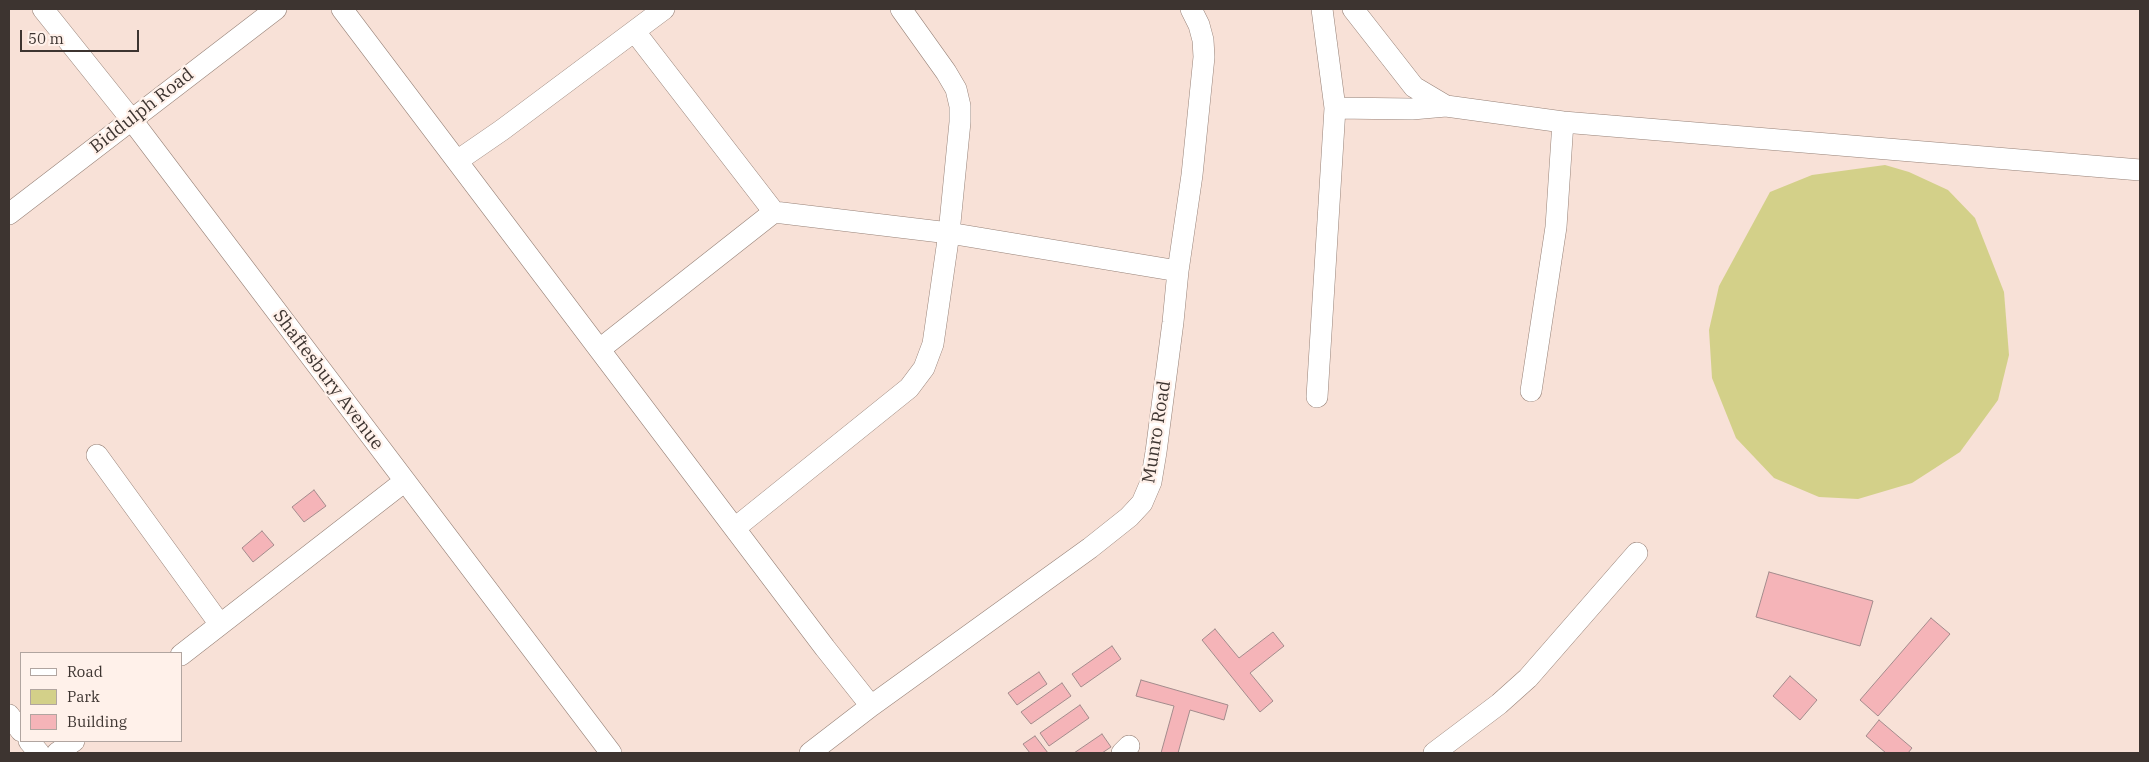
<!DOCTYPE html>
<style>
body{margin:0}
#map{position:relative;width:2149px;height:762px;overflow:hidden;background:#f8e1d7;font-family:"IBM Plex Serif",serif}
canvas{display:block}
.frame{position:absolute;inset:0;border:10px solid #3d3430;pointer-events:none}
.legend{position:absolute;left:20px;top:652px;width:162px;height:90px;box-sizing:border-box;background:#fff1ea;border:1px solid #b1a5a0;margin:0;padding:6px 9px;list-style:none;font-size:15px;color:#3d3430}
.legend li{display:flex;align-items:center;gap:10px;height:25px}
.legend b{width:25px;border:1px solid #b1a5a0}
.scale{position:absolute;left:20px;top:30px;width:119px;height:22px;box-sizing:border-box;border:2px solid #3d3430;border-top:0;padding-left:6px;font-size:15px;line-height:18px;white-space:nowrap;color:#3d3430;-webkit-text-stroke:4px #fff1ea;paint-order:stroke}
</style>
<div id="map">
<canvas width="2149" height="762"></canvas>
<div class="frame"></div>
<ul class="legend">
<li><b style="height:6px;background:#fff"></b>Road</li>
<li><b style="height:14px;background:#d3d089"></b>Park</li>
<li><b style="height:14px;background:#f5b4b8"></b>Building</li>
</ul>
<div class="scale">50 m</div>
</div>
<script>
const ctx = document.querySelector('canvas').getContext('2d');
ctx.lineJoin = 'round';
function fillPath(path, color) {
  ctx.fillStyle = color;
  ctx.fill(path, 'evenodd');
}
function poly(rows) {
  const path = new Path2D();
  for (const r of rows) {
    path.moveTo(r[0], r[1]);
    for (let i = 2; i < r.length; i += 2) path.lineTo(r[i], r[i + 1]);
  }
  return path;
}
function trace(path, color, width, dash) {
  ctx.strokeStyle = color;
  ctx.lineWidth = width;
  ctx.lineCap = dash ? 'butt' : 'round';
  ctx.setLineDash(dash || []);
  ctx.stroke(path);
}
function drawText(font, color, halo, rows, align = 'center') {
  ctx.font = font + ' "IBM Plex Serif",serif';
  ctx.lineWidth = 4.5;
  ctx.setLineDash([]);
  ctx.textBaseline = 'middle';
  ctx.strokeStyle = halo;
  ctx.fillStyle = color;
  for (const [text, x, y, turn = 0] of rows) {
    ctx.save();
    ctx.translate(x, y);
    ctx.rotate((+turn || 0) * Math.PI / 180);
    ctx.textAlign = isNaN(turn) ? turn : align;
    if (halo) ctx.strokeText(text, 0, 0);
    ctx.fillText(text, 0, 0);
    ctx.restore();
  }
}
fillPath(poly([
 [1885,165,1909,172,1948,190,1975,218,2004,292,2009,355,1998,400,1960,452,1912,483,1858,499,1819,497,1774,478,1736,438,1712,378,1709,330,1719,286,1770,192,1812,175]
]), '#d3d089');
const building = poly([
 [314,490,326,506,304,522,292,507,314,490],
 [262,531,274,545,253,562,242,548,262,531],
 [1769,572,1873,601,1860,646,1756,617,1769,572],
 [1931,618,1950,634,1878,716,1860,700,1931,618],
 [1215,629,1239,658,1273,632,1284,646,1250,673,1273,701,1260,712,1202,640,1215,629],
 [1112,646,1121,659,1081,687,1072,674,1112,646],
 [1039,672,1047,684,1017,705,1008,693,1039,672],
 [1790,676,1817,700,1800,720,1773,696,1790,676],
 [1141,680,1228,705,1224,720,1190,710,1178,753,1161,753,1174,706,1136,696,1141,680],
 [1062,683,1071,696,1031,724,1021,712,1062,683],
 [1080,705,1089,718,1049,746,1040,733,1080,705],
 [1879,720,1912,748,1908,753,1886,753,1866,736,1879,720],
 [1102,734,1111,747,1102,753,1074,753,1102,734],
 [1035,736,1048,753,1030,753,1023,744,1035,736]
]);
fillPath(building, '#f5b4b8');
trace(building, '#a38b8c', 1);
const minor = poly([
 [43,9,131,119,611,753],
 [342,9,825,648,871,706],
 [1353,9,1414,87,1446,106,1563,122,2140,170],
 [1335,108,1412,109,1446,106],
 [457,161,502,130,664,9],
 [774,212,949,233,1178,271],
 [9,214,276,9],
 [600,349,774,212,635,32],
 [1531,391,1556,227,1563,122],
 [1317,397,1335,108,1322,9],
 [97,455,219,623],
 [735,528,909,388,924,368,933,344,949,233,960,122,960,106,956,89,946,72,901,9],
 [181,655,405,481],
 [9,715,21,731],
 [29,741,39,753],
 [57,753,74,741],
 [810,753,871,706,1090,548,1129,517,1142,503,1151,482,1156,452,1173,322,1178,271,1192,175,1204,57,1203,40,1199,25,1191,9],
 [1122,753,1129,746],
 [1434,753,1499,704,1528,678,1637,553]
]);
trace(minor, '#978278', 22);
trace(minor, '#fff', 21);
drawText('18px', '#3d3430', '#fff1ea', [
 ["Biddulph Road",142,111,-38],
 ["Shaftesbury Avenue",328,380,53],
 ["Munro Road",1157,432,-81]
]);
</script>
